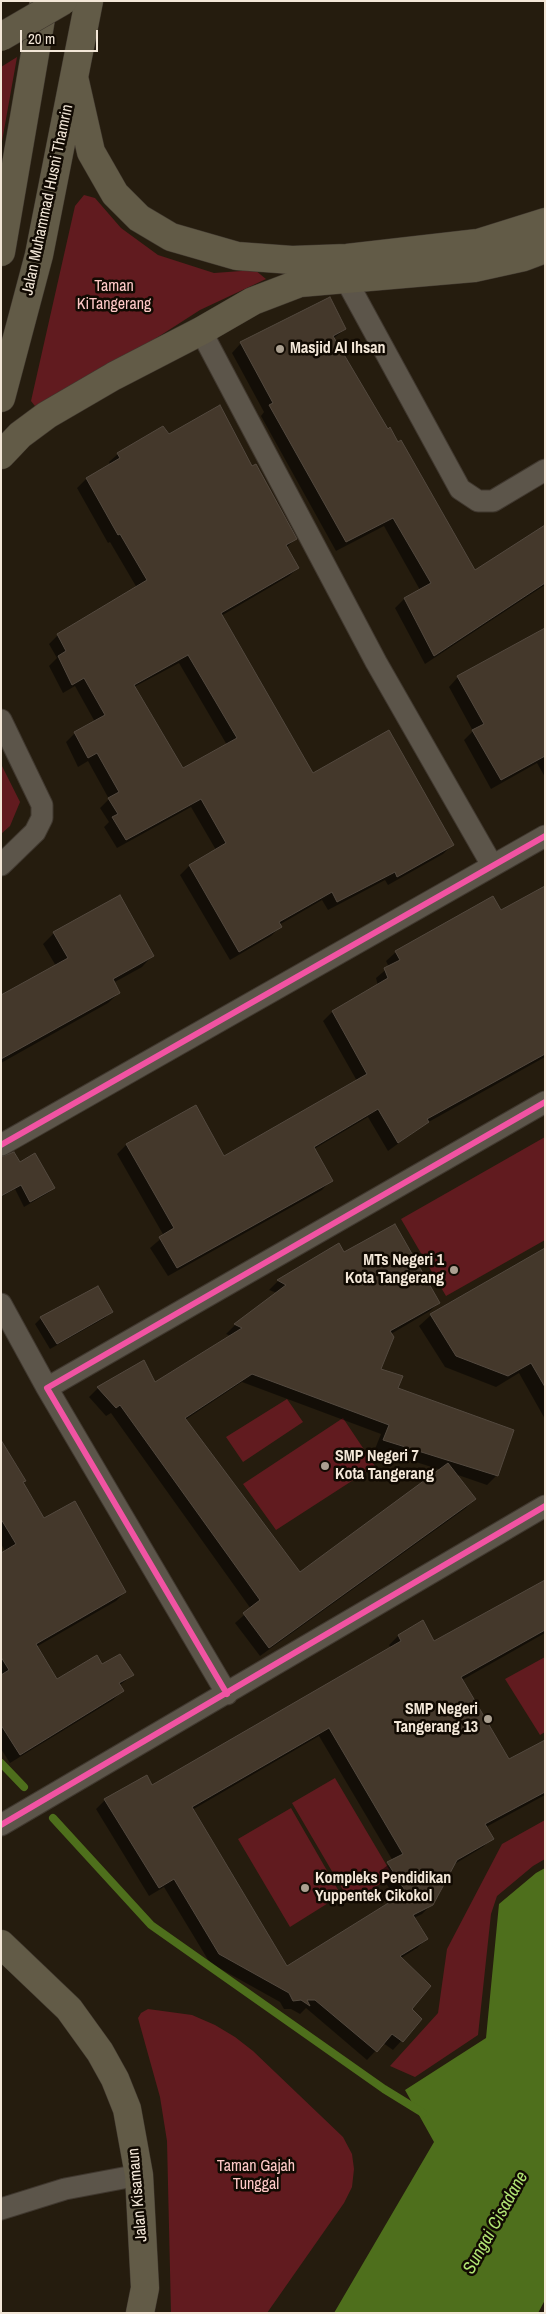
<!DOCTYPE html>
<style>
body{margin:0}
#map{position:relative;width:546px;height:2314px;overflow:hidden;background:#251c0e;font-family:"Archivo Narrow",sans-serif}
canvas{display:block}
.frame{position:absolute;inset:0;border:2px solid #f3e7d8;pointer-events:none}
.scale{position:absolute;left:20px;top:30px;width:78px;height:22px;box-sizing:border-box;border:2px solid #f3e7d8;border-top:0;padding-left:6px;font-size:15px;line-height:18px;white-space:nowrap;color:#f3e7d8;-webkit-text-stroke:4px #110a02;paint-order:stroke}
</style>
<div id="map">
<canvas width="546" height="2314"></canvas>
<div class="frame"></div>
<div class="scale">20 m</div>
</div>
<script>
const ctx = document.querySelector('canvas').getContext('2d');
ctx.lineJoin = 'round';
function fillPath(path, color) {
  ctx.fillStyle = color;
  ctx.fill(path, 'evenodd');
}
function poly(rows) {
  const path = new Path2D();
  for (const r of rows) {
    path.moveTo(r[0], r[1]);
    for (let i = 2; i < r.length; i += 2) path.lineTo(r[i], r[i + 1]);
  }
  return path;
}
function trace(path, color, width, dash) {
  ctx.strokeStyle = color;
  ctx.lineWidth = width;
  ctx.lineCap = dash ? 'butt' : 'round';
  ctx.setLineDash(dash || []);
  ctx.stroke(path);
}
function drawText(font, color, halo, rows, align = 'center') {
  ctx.font = font + ' "Archivo Narrow",sans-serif';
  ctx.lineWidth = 5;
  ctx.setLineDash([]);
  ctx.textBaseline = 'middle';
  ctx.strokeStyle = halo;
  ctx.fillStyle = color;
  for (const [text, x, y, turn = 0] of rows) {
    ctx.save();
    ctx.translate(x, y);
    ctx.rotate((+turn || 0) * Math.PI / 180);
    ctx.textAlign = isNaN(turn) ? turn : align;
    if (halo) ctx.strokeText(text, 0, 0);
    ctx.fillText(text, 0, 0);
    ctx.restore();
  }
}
fillPath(poly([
 [17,57,1,147,1,67],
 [84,195,95,198,121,228,158,255,214,273,255,270,266,279,200,310,49,407,38,410,31,401,75,206],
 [1,764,20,802,10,826,1,834],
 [545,1137,545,1240,446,1296,401,1219],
 [287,1399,303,1422,243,1462,226,1437],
 [343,1418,375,1466,276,1530,243,1484],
 [545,1657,545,1732,540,1735,505,1679],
 [335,1778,393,1876,350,1902,292,1803],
 [291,1808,341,1895,290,1927,238,1839],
 [545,1820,545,1859,533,1866,497,1896,491,1914,478,2035,415,2077,390,2066,438,2013,447,1949,502,1844],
 [148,2009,192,2015,215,2025,235,2037,253,2051,343,2137,352,2154,354,2169,352,2187,344,2203,267,2313,171,2313,167,2141,160,2097,138,2018,141,2013]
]), '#611b1f');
fillPath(poly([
 [545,1868,545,2300,538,2313,334,2313,434,2142,405,2090,486,2038,499,1904,536,1873]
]), '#4e6f1c');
fillPath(poly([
 [345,329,333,339,474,572,545,525,545,585,425,664,395,608,404,599,420,590,384,526,336,551,261,416,264,412,232,353,241,343],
 [168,435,252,468,295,539,286,548,298,568,289,576,221,616,312,775,452,845,443,854,388,885,385,880,328,910,322,900,279,925,280,927,271,936,230,960,180,875,189,866,216,850,191,807,117,848,104,827,109,822,100,808,109,799,88,761,78,767,66,742,75,733,95,722,75,686,63,693,49,666,57,658,49,644,58,635,137,588,110,542,108,543,77,488,86,479,110,465,109,462,118,454],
 [179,663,227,745,182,770,134,687],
 [545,629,545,777,537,763,491,789,464,740,473,731,449,687,458,677],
 [545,886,545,1057,425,1124,388,1151,368,1117,314,1149,331,1180,322,1190,168,1276,150,1248,164,1236,117,1154,126,1145,195,1107,224,1158,357,1081,323,1021,332,1012,378,986,376,978,389,967,386,961,396,952,493,898,501,912],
 [54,933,152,956,142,967,113,983,119,993,108,1003,1,1063,1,996,56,966,43,944],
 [1,1159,19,1164,54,1188,48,1193,24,1207,15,1189,1,1197],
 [338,1245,344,1254,439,1302,430,1311,391,1334,380,1370,396,1389,496,1476,487,1485,455,1474,474,1499,466,1508,260,1656,235,1623,251,1609,111,1413,106,1416,89,1397,98,1388,143,1362,155,1383,231,1336,226,1334,235,1325,277,1293,269,1290,278,1281],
 [242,1382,381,1434,375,1449,441,1470,299,1573,185,1420],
 [545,1250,545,1419,519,1373,496,1387,445,1367,419,1326,431,1315],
 [111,1312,105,1318,50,1349,35,1324,41,1318],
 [1,1442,43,1520,125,1592,116,1601,36,1647,56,1680,102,1666,132,1675,119,1686,122,1691,113,1700,10,1763,1,1749,1,1555,6,1552,1,1544],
 [545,1582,545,1633,462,1680,508,1761,545,1742,545,1795,486,1827,492,1838,483,1847,453,1865,432,1904,422,1914,414,1918,426,1939,417,1948,401,1958,410,2009,421,2019,393,2050,383,2043,367,2060,306,2008,300,2014,291,2009,284,2009,280,2002,210,1963,164,1887,149,1896,96,1809,105,1800,152,1786,391,1648,389,1645,398,1636,422,1622,434,1643],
 [319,1736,393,1861,379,1872,396,1899,286,1968,192,1810]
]), '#0007');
trace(poly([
 [1,1763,24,1787],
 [53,1818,151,1925,384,2089,423,2113]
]), '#4e6f1c', 8);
const building = poly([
 [330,297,346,329,333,336,388,429,390,427,398,442,401,440,475,570,545,525,545,583,434,656,404,598,431,583,393,518,346,542,269,405,273,403,240,342,330,297],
 [220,405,252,466,256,464,297,539,286,545,299,568,221,613,313,773,389,730,454,845,397,877,395,872,337,902,332,892,279,922,282,927,239,952,189,865,226,843,201,799,126,840,112,817,118,814,108,798,119,792,97,753,88,758,74,732,105,715,84,678,72,685,58,656,66,651,57,634,147,580,120,534,118,535,86,478,120,458,117,453,163,426,169,434,220,405],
 [188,655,237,738,183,768,134,685,188,655],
 [545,628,545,756,501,780,472,730,484,724,457,676,545,628],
 [545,886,545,1054,427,1119,429,1122,398,1143,378,1109,314,1147,333,1181,177,1268,159,1237,174,1228,126,1144,196,1105,224,1156,367,1074,332,1011,388,978,384,968,400,960,395,951,493,896,501,910,545,886],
 [120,895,154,956,113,979,120,993,1,1059,1,995,68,958,53,932,120,895],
 [14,1152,20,1162,35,1153,55,1188,30,1202,21,1185,1,1196,1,1157,14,1152],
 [395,1224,440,1303,390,1331,394,1337,381,1369,403,1376,398,1388,514,1430,498,1476,383,1440,389,1425,252,1374,185,1418,300,1572,448,1463,476,1499,269,1648,243,1613,260,1600,120,1405,116,1408,97,1387,144,1360,155,1382,242,1328,234,1324,286,1285,277,1280,339,1243,344,1252,395,1224],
 [545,1248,545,1387,531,1363,508,1376,456,1356,430,1314,545,1248],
 [98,1286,113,1312,57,1344,40,1317,98,1286],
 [1,1440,26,1481,23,1482,44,1518,75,1501,126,1592,36,1644,57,1679,97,1655,102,1664,120,1654,134,1675,119,1683,124,1691,20,1755,1,1725,1,1675,9,1670,1,1657,1,1553,16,1544,1,1519,1,1440],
 [545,1580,545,1630,461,1677,509,1759,545,1740,545,1792,485,1824,494,1839,457,1860,433,1905,413,1915,428,1939,400,1956,431,1986,412,2009,422,2019,403,2042,392,2034,377,2052,315,2000,307,2000,310,2006,301,2000,293,2001,289,1993,219,1954,174,1879,159,1888,104,1799,147,1775,152,1785,401,1641,398,1635,423,1620,434,1641,545,1580],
 [329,1728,403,1854,387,1862,406,1892,287,1966,192,1807,329,1728]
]);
fillPath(building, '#44382b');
trace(building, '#53493f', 1);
const minor = poly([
 [345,278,460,489,478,501,493,501,545,470],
 [201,331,376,662,492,865],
 [1,720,42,805,42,818,35,832,1,865],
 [1,1145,545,836],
 [1,1304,47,1388],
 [227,1694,47,1388,545,1102],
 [1,1825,545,1506],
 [1,2209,65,2189,139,2175]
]);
const primary = poly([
 [74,77,91,152,115,194,139,218,171,237,237,256,292,260,347,258,478,243,545,222],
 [1,252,44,1],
 [1,398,39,255,89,1],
 [1,455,20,435,47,415,114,376,201,331,253,301,300,283,474,268,524,257,545,249],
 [1,1944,69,2009,100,2052,115,2079,127,2109,139,2175,145,2288,140,2313]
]);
trace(minor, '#40382f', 23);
trace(primary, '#40382f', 29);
trace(minor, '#5c554a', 21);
trace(primary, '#625b47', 28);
const primaryBridge = poly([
 [1,37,63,1]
]);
trace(primaryBridge, '#40382f', 29, []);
trace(primaryBridge, '#625b47', 28);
trace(poly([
 [1,1145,545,836],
 [227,1694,47,1388,545,1102],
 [1,1825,545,1506]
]), '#f153a3', 6);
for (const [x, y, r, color] of [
 [280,349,5,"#aba091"],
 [454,1270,5,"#aba091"],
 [325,1466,5,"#aba091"],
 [488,1719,5,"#aba091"],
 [305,1888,5,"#aba091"]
]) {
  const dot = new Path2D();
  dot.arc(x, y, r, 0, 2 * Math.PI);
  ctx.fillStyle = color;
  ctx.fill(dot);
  trace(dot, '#110a02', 2);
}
drawText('16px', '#f3e7d8', '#110a02', [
 ["Jalan Muhammad Husni Thamrin",48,200,-78],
 ["Jalan Kisamaun",138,2195,-95]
]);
drawText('16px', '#fec9c7', '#110a02', [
 ["Taman",114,287],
 ["KiTangerang",114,305],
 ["Taman Gajah",256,2167],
 ["Tunggal",256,2185]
]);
drawText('bold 16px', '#f3e7d8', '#110a02', [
 ["Masjid Al Ihsan",290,349],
 ["MTs Negeri 1",444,1261,"right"],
 ["Kota Tangerang",444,1279,"right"],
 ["SMP Negeri 7",335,1457],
 ["Kota Tangerang",335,1475],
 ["SMP Negeri",478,1710,"right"],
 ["Tangerang 13",478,1728,"right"],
 ["Kompleks Pendidikan",315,1879],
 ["Yuppentek Cikokol",315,1897]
], 'left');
drawText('italic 18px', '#b1e473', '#110a02', [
 ["Sungai Cisadane",496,2223,-61]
]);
</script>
